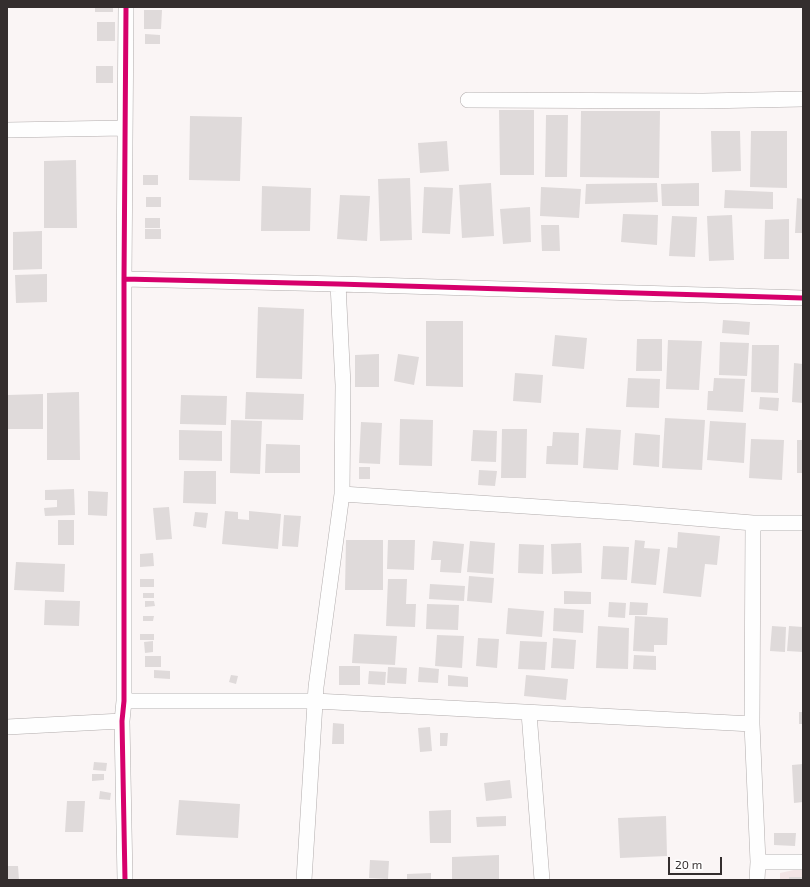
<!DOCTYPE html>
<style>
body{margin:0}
#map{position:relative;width:810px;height:887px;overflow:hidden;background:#faf5f5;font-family:"Exo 2",sans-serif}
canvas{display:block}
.frame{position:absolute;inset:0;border:8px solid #342e2e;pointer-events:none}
.scale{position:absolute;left:668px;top:857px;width:54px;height:18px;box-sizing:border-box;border:2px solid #342e2e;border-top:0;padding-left:5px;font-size:12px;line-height:14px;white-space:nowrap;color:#342e2e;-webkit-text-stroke:3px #fff;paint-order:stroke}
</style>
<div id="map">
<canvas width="810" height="887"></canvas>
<div class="frame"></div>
<div class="scale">20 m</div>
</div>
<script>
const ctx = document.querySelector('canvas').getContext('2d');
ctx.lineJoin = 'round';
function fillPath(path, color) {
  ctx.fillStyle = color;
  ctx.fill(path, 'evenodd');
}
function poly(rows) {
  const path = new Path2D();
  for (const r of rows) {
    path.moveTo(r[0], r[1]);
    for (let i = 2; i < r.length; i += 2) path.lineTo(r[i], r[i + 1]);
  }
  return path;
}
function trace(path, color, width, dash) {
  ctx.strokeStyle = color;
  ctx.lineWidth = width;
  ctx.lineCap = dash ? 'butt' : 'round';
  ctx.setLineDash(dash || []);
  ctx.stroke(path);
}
fillPath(poly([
 [803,868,803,880,780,880,780,873]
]), '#f3e5e6');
fillPath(poly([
 [95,7,113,7,113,12,95,12],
 [144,10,162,10,161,29,144,29],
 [97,22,115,22,115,41,97,41],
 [145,34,160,35,160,44,145,44],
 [96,66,113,66,113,83,96,83],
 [499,110,534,110,534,175,500,175],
 [581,111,660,111,659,178,580,177],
 [546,115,568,115,567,177,545,177],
 [190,116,242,117,240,181,189,180],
 [711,131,740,131,741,171,712,172],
 [751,131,787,131,787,188,750,187],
 [447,141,449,171,420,173,418,143],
 [76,160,77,228,44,228,44,161],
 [143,175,158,175,158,185,143,185],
 [410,178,412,240,380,241,378,179],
 [491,183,494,236,462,238,459,185],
 [657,183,658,202,585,204,586,184],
 [699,183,699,206,662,206,661,184],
 [262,186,311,188,310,231,261,231],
 [424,187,453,188,450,234,422,233],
 [541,187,581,189,579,218,540,216],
 [725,190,773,192,773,209,724,208],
 [340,195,370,196,367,241,337,239],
 [146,197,161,197,161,207,146,207],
 [797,198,803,199,803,233,795,233],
 [530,207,531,242,503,244,500,209],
 [623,214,658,215,657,245,621,242],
 [732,215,734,260,709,261,707,216],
 [672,216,697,217,695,257,669,256],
 [145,218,160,218,160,228,145,228],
 [789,219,789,259,764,259,765,220],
 [541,225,559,225,560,251,542,251],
 [145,229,161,229,161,239,145,239],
 [42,231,42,269,13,270,13,232],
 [47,274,47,302,16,303,15,275],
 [258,307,304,309,302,379,256,378],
 [723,320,750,322,749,335,722,333],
 [426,321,463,321,463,387,426,386],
 [555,335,587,338,584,369,552,366],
 [637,339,662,339,662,371,636,371],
 [668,340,702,341,699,390,666,389],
 [720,342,749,343,747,376,719,375],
 [752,345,779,345,778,393,751,392],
 [379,354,379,387,355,387,355,355],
 [398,354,419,357,414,385,394,381],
 [794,363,803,364,803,403,792,402],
 [515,373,543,375,541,403,513,401],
 [628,378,660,379,659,408,626,407],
 [714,378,745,379,743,412,707,410,708,391,713,391],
 [79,392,80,460,47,460,47,393],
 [246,392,304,394,303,420,245,419],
 [43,394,43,429,7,429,7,395],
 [181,395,227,396,226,425,180,424],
 [760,397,779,398,778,411,759,409],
 [665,418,705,420,702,470,662,468],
 [400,419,433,420,432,466,399,465],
 [231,420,262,421,260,474,230,473],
 [710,421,746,423,744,463,707,460],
 [361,422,382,423,380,464,359,463],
 [586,428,621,430,618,470,583,468],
 [502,429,527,429,526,478,501,478],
 [179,430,222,431,222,461,179,460],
 [473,430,497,431,496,462,471,461],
 [553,432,579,433,578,465,546,464,547,446,552,446],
 [635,433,660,435,659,467,633,465],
 [751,439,784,440,782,480,749,478],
 [797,440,803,440,803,473,797,473],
 [266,444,300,445,300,473,265,473],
 [359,467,370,467,370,479,359,479],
 [479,470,497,471,495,486,478,485],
 [184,471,216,471,216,504,183,503],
 [74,489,75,515,45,516,44,508,57,507,57,500,45,500,45,490],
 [88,491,108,492,107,516,88,515],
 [169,507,172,539,156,540,153,508],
 [225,511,238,512,238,519,249,520,249,511,281,514,278,549,222,544],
 [195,512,208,513,206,528,193,526],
 [284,515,301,516,298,547,282,546],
 [58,520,74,520,74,545,58,545],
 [678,532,720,536,717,565,705,564,701,597,663,593,668,547,677,548],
 [346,540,383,540,383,590,345,590],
 [388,540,415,540,414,570,387,569],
 [635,540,645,541,644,548,660,549,656,585,631,583],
 [433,541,464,544,461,573,440,572,441,560,431,560],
 [470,541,495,543,493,574,467,572],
 [581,543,582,573,552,574,551,544],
 [519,544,544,545,543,574,518,573],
 [603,546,629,547,627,580,601,579],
 [153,553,154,566,140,567,140,554],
 [16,562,65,564,64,592,14,590],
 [469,576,494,578,492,603,467,601],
 [140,579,154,579,154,587,140,587],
 [388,579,407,579,406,604,416,604,415,627,386,626],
 [430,584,465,586,464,601,429,599],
 [564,591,591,592,591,604,564,604],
 [143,593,154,593,154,598,143,598],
 [45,600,80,601,79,626,44,625],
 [145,601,154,601,155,606,145,607],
 [609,602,626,603,625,618,608,617],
 [630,602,648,603,647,615,629,615],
 [427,604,459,605,458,630,426,629],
 [508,608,544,611,542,637,506,634],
 [554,608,584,610,583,633,553,631],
 [143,616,154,616,153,621,143,621],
 [635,616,668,618,667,645,654,645,654,652,633,651],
 [598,626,629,628,628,669,596,668],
 [772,626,786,627,785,652,770,651],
 [789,626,803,627,803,652,787,651],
 [140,634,154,634,154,640,140,640],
 [354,634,397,636,395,665,352,663],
 [437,635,464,636,462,668,435,666],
 [478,638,499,639,497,668,476,666],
 [553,638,576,640,574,669,551,668],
 [153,641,153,652,145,653,144,642],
 [520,641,547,642,545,670,518,669],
 [634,655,656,656,656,670,633,669],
 [145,656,161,656,161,667,145,667],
 [339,666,360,666,360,685,339,685],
 [388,667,407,668,406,684,387,683],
 [419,667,439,669,438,683,418,682],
 [154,670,170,671,170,679,154,678],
 [369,671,386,672,385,685,368,684],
 [231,675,238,676,236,684,229,682],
 [448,675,468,677,468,687,448,686],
 [526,675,568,679,566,700,524,696],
 [799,712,803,712,803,724,799,724],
 [333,723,344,724,344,744,332,744],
 [430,727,432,751,420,752,418,728],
 [440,733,448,733,447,746,440,746],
 [94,762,107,763,106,771,93,770],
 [803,764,803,802,794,803,792,765],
 [92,774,104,774,104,780,92,781],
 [510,780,512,798,486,801,484,783],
 [100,791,111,793,110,800,99,799],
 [179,800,240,804,238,838,176,835],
 [67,801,85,801,83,832,65,832],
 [451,810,451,843,430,843,429,811],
 [506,816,506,826,477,827,476,817],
 [666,816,667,856,620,858,618,818],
 [774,833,796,833,795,846,774,845],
 [499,855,499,880,452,880,452,857],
 [370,860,389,861,388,879,369,878],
 [7,866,18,866,19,880,7,880],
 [431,873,431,880,407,880,407,874],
 [789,877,803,877,803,880,789,880]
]), '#dfdada');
const street = poly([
 [468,100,703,101,803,99],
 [7,130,125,128],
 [124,279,338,284,803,298],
 [342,494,631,513,753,523,803,523],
 [753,523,752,724,758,862,757,880],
 [124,701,315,701,752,724],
 [529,713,542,880],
 [7,727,122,721],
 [758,862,803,862],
 [125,880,122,721,124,701,124,279,126,7],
 [304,880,316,687,342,494,343,385,338,284]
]);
trace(street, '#b1acac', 16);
trace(street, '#fefefe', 15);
trace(poly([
 [124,279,338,284,803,298],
 [125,880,122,721,124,701,124,279,126,7]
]), '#d6006c', 5);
</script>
